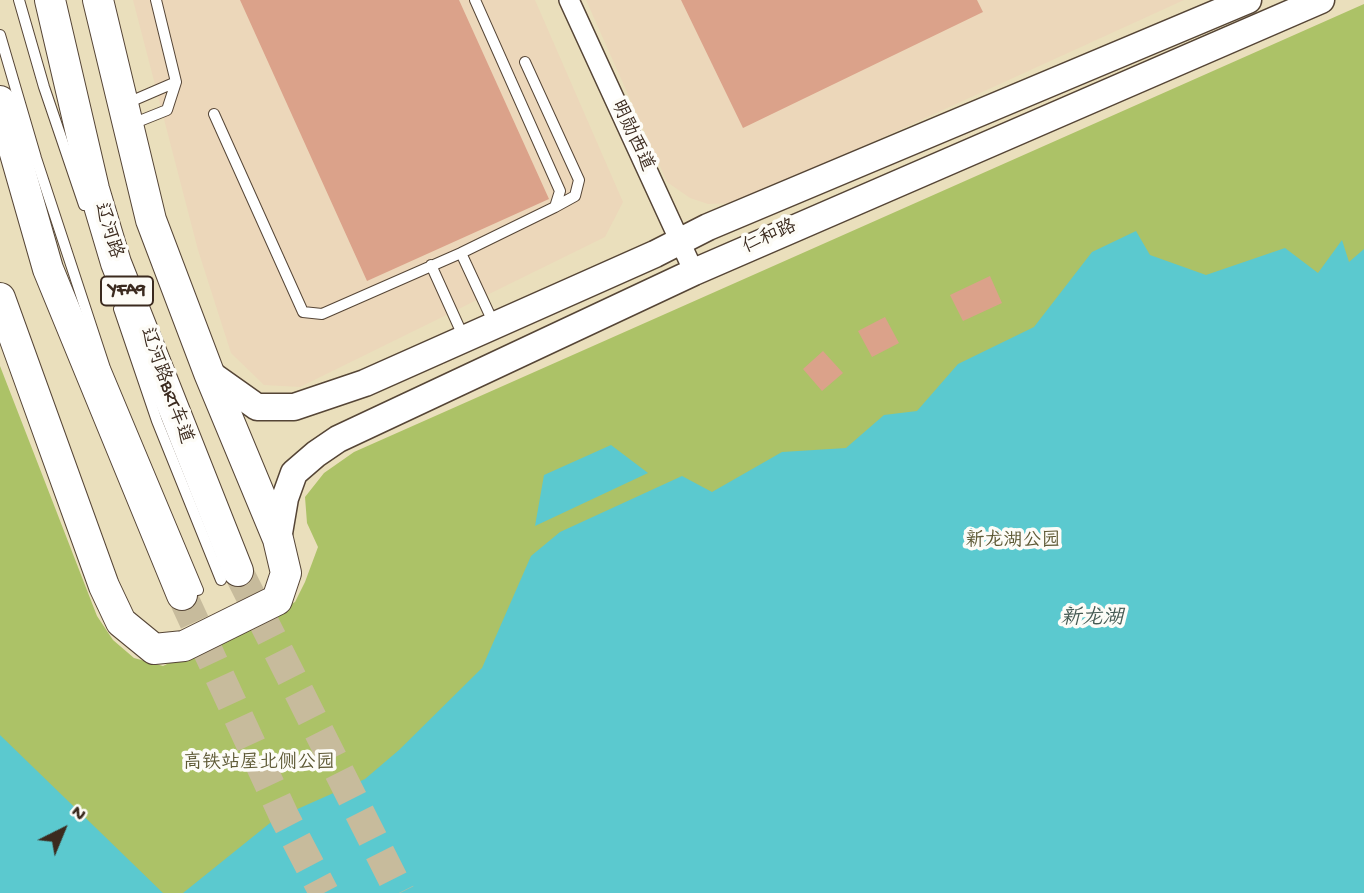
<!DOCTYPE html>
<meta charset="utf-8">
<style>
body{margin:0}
#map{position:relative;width:1364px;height:893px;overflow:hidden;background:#eadfbc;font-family:"Gochi Hand",sans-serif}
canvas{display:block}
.north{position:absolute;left:28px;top:795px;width:70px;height:70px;-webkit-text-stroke:5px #fdfcf7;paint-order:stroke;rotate:43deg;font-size:19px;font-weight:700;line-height:28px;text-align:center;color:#3b2a1e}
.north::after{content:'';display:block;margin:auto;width:24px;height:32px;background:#3b2a1e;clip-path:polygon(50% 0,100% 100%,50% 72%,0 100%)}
</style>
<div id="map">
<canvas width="1364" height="893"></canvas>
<div class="north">N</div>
</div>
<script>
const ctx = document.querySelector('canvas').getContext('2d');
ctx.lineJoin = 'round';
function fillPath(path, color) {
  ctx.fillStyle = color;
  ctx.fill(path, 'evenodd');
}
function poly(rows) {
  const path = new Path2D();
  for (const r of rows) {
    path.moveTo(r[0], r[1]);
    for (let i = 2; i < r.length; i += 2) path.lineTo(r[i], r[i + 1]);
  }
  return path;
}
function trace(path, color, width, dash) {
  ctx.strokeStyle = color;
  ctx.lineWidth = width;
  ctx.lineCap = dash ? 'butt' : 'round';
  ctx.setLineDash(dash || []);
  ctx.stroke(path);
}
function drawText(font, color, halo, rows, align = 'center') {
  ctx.font = font + ' "Gochi Hand","LXGW WenKai TC",sans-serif';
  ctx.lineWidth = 7;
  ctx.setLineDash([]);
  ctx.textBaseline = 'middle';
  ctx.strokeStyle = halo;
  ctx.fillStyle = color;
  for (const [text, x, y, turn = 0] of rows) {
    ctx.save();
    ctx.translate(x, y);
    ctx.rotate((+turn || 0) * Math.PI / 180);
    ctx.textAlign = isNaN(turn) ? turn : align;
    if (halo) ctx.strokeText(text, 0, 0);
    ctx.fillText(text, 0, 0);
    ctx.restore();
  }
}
fillPath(poly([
 [133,0,535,0,623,202,605,237,300,387,264,385,231,353,198,250],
 [586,0,1184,0,739,203,708,204,690,198,667,182]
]), '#ecd7ba');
fillPath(poly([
 [1364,4,1364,893,0,893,0,366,97,616,113,640,134,658,163,666,295,602,305,582,318,547,307,523,305,497,324,473,354,452]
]), '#acc267');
fillPath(poly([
 [1136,231,1150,255,1206,275,1285,248,1318,273,1342,240,1349,262,1364,249,1364,893,183,893,275,819,365,779,399,750,482,668,531,556,560,532,682,476,712,492,782,452,846,448,884,415,917,411,958,364,1034,327,1092,252],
 [611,445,648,473,535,526,544,475],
 [0,735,163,893,0,893]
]), '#5bc9cf');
fillPath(poly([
 [240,0,459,0,549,199,367,281],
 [681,0,977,0,983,12,743,128],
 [990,276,1002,303,963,321,950,295],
 [885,317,899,343,872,357,858,331],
 [823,351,843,373,822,391,803,369]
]), '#dba28a');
trace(poly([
 [238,571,400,893],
 [182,595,285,818,324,893]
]), '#c7bb9c', 30, [30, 15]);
const lane = poly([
 [19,0,44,87,84,205],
 [0,35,36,158,105,368,198,590],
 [525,62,579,180,575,196,555,207],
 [125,104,176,82],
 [214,114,303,312,322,314,461,253,555,207,560,191,475,0],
 [132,124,167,110,176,82,156,0],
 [461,253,494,324],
 [431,265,464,338],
 [119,309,157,421,221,580]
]);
const street = poly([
 [569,0,694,272]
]);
const secondary = poly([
 [209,373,257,407,294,407,365,383,655,254,708,227,1248,0],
 [278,539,285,498,294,473,316,454,338,439,694,272,1321,0]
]);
const primary = poly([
 [50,0,94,189,116,263,238,571],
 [0,101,48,269,182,595],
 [0,298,104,586,121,622,154,649,184,646,277,600,286,573,278,539,209,373,151,220,98,0]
]);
trace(lane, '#554536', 12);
trace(street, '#554536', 22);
trace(secondary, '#554536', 29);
trace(primary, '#554536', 32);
trace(lane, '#fff', 10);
trace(street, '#fff', 19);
trace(secondary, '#fff', 26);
trace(primary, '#fff', 30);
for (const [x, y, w] of [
 [127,291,52]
]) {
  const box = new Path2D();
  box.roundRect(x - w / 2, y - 14.5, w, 29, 5);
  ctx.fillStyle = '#fdfcf7';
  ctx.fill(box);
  trace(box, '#3b2a1e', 2);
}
drawText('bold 18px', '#3b2a1e', null, [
 ["YFA9",127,291]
]);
drawText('19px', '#3b2a1e', '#fdfcf7', [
 ["明勋西道",631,136,65],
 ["辽河路",107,231,73],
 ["仁和路",770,238,-24],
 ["辽河路BRT车道",165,386,70]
]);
drawText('19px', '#5d5834', '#fdfcf7', [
 ["新龙湖公园",1013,542],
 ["高铁站屋北侧公园",259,764]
]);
drawText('italic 21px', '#455a53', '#fdfcf7', [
 ["新龙湖",1092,620]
]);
</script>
